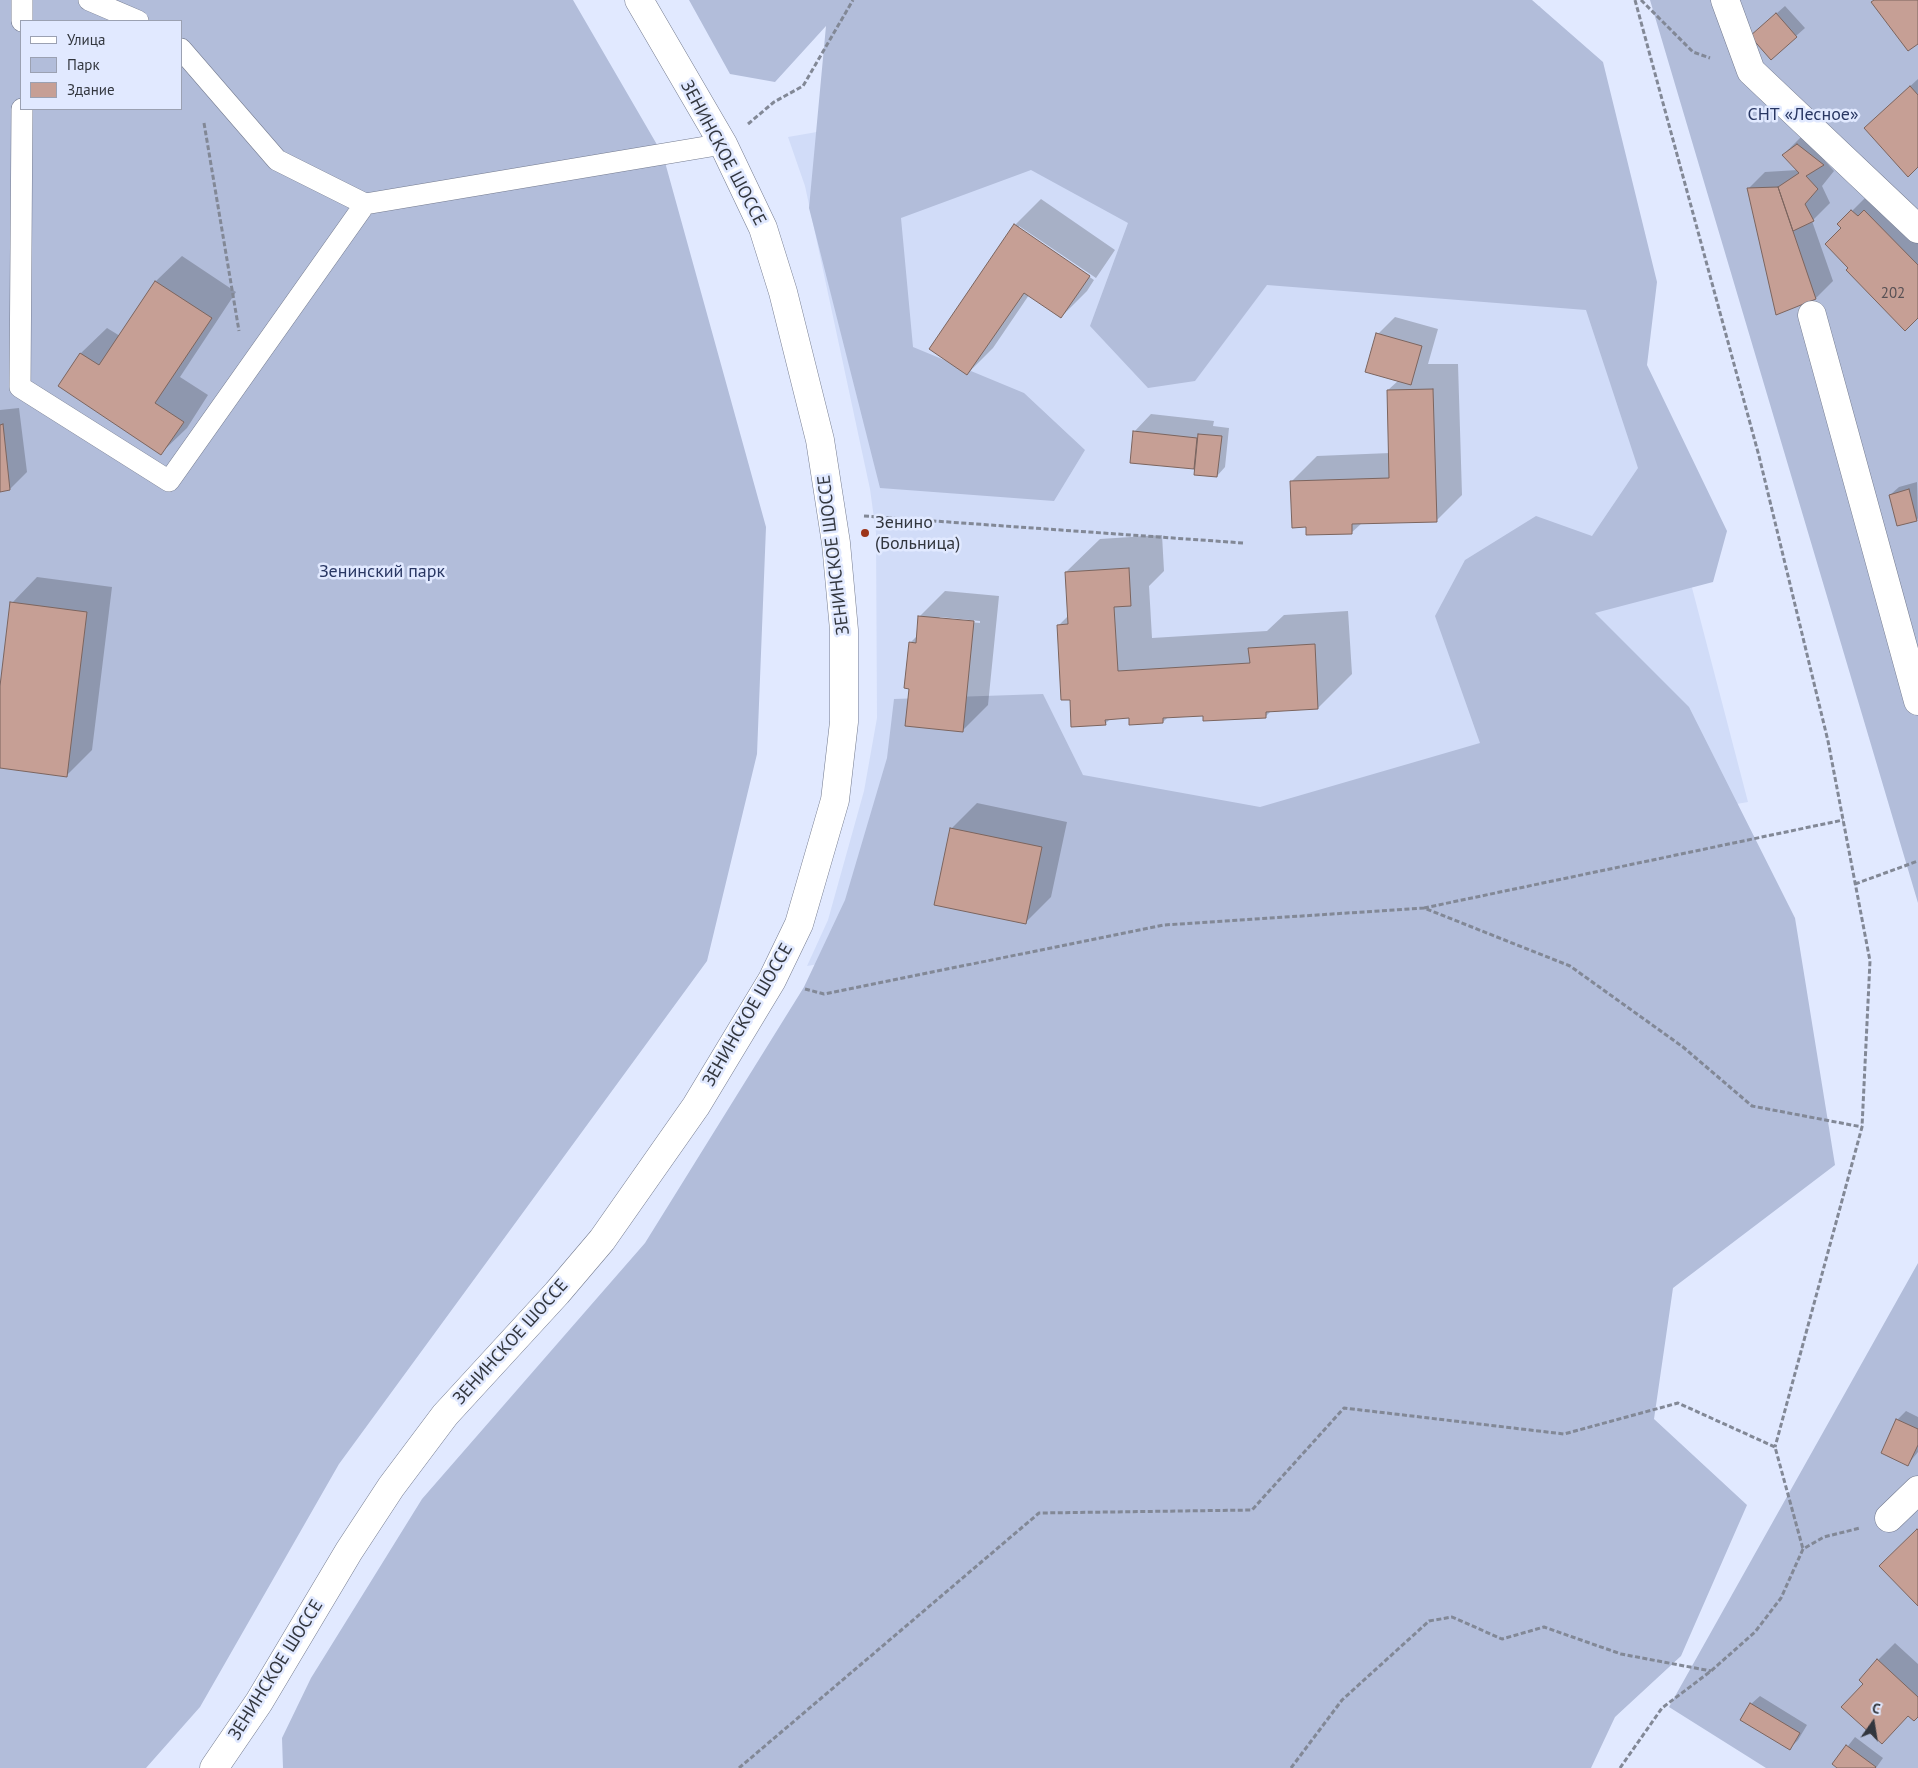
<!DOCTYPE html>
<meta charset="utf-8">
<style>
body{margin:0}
#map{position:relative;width:1918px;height:1768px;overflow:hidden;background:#e1e9ff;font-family:"PT Sans",sans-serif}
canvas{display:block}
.legend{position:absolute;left:20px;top:20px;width:162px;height:90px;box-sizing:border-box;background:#e1e9ff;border:1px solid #9ba1b2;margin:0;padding:6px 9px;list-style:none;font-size:15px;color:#32363e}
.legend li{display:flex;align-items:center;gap:10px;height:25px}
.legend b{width:25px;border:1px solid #9ba1b2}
.north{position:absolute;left:1848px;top:1698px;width:50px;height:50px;-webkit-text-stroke:4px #e1e9ff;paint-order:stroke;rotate:13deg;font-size:14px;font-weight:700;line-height:20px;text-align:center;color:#32363e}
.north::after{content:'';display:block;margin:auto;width:18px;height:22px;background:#32363e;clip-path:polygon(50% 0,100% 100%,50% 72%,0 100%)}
</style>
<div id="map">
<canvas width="1918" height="1768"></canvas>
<ul class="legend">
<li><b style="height:6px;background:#fff"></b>Улица</li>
<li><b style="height:14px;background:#b2bdda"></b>Парк</li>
<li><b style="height:14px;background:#c69f95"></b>Здание</li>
</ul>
<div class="north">С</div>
</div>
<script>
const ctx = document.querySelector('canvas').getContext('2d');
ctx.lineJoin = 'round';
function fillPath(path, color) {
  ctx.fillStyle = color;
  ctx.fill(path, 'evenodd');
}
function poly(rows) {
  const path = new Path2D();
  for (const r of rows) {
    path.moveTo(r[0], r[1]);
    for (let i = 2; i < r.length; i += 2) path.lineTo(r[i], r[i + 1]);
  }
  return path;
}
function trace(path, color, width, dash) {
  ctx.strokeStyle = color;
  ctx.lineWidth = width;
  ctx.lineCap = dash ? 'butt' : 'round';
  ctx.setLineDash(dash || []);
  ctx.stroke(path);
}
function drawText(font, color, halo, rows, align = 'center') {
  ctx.font = font + ' "PT Sans",sans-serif';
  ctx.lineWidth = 5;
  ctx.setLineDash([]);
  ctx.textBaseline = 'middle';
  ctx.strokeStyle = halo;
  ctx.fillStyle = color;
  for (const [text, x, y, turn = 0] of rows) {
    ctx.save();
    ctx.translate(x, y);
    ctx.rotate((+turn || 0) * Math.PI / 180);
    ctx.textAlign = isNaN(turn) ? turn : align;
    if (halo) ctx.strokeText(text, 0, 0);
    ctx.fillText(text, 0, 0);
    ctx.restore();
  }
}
fillPath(poly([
 [1540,6,1748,802,807,966,828,920,864,791,877,718,876,533,870,489,805,186,788,137]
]), '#d1dcf8');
fillPath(poly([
 [0,0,573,0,663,155,766,527,757,754,707,961,339,1464,200,1707,146,1768,0,1768],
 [21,21,181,21,181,109,21,109],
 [689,0,1532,0,1603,62,1657,282,1647,365,1727,531,1713,582,1595,613,1689,707,1795,918,1835,1165,1673,1288,1654,1419,1747,1505,1681,1656,1615,1717,1591,1768,283,1768,282,1738,311,1678,422,1499,645,1243,804,987,845,900,887,758,894,699,1043,694,1083,775,1260,807,1480,743,1435,616,1465,560,1536,516,1592,536,1638,468,1586,310,1267,285,1195,381,1148,388,1090,326,1128,223,1031,170,901,218,913,347,1024,393,1085,450,1054,501,880,488,809,208,826,26,775,82,730,74],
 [1650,0,1918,0,1918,903],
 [1918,1263,1918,1768,1766,1768,1669,1707]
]), '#b2bdda');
fillPath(poly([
 [1785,6,1805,28,1796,36,1760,28],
 [1918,79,1918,166,1883,111],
 [1815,128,1840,147,1825,161,1834,171,1822,186,1830,203,1812,221,1833,281,1816,298,1777,313,1748,189,1765,172,1798,170,1783,155,1800,138],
 [1878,185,1918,213,1918,316,1849,268,1843,228,1839,224],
 [1041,199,1115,250,1096,278,1019,226,1019,229,1094,280,1087,291,1061,317,1029,295,993,348,967,374,931,349,1015,225],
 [182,256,236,292,180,377,208,395,187,428,161,453,60,386,81,353,107,328,120,336,156,281],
 [1395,317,1438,329,1428,364,1458,364,1462,495,1436,521,1362,523,1351,533,1307,526,1292,481,1317,456,1390,453,1388,390,1399,380,1378,334],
 [19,408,27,472,10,489,0,490,0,410],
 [1151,414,1214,421,1213,426,1229,428,1225,467,1217,476,1196,468,1132,462,1134,432],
 [1917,482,1918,518,1917,520,1890,495,1899,487],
 [1162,535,1164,571,1149,586,1152,638,1267,631,1284,615,1348,611,1352,674,1318,708,1272,710,1265,717,1204,714,1169,716,1163,722,1130,717,1111,718,1105,724,1071,698,1058,626,1069,615,1066,572,1100,539],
 [37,577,112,587,92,750,66,776,0,767,0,696,12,603],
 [945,591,999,596,988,705,962,731,910,687,910,643,918,635,920,616],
 [940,617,980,621,980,623,938,619],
 [977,803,1067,822,1051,897,1025,923,951,829],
 [1906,1411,1918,1417,1918,1452,1908,1464,1897,1420],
 [1895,1643,1918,1664,1918,1716,1865,1684,1878,1660],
 [1760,1696,1807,1725,1798,1740,1789,1749,1751,1704],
 [1855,1737,1883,1758,1876,1768,1839,1768,1834,1764]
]), '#0003');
const building = poly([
 [1874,0,1918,0,1918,44,1908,51,1871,2,1874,0],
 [1776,13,1797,37,1771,60,1750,36,1776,13],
 [1910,86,1918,95,1918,167,1908,177,1864,128,1910,86],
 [1797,144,1824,165,1806,176,1818,189,1805,204,1814,221,1793,231,1778,187,1799,173,1782,155,1797,144],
 [1778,187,1816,299,1776,315,1747,188,1778,187],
 [1851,210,1858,216,1864,210,1918,265,1918,318,1905,331,1846,270,1848,268,1825,244,1841,228,1837,224,1851,210],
 [1014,224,1090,276,1061,318,1024,293,967,375,929,349,1014,224],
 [155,281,212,318,155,403,184,422,161,455,58,386,80,353,99,365,155,281],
 [1376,333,1422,346,1411,385,1365,372,1376,333],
 [1433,389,1437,522,1352,524,1352,534,1306,535,1306,527,1292,528,1290,481,1389,478,1387,390,1433,389],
 [3,424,10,490,0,492,0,425,3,424],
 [1133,431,1197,438,1194,469,1130,463,1133,431],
 [1198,434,1222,436,1217,477,1194,475,1198,434],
 [1909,489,1917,521,1897,526,1889,495,1909,489],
 [1129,568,1131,606,1114,607,1118,671,1250,663,1248,648,1315,644,1318,709,1266,712,1266,718,1203,721,1203,716,1163,718,1163,723,1129,725,1129,718,1105,720,1106,725,1071,727,1070,700,1061,700,1057,625,1068,624,1065,572,1129,568],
 [10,602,87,612,67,777,0,768,0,686,10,602],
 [918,616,974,621,963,732,905,726,909,689,904,688,909,642,916,643,918,616],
 [950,828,1042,847,1026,924,934,905,950,828],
 [1896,1419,1918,1429,1918,1445,1908,1466,1881,1453,1896,1419],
 [1917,1529,1918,1530,1918,1606,1879,1566,1917,1529],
 [1877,1659,1918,1697,1918,1717,1914,1721,1908,1716,1882,1744,1841,1707,1863,1684,1859,1680,1877,1659],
 [1750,1703,1800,1733,1790,1750,1740,1720,1750,1703],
 [1846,1745,1876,1767,1875,1768,1837,1768,1832,1764,1846,1745]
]);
fillPath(building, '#c69f95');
trace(building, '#7c655f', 1);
const lane = poly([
 [89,0,138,21],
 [22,21,22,0],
 [181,49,277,160,365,204,723,144],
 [22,109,20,387,169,481,365,204]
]);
const street = poly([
 [1725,0,1751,71,1918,229],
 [1812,315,1918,701],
 [1889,1518,1918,1490]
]);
const secondary = poly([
 [214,1768,259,1702,349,1551,391,1487,445,1415,557,1293,602,1240,696,1106,772,980,799,924,835,800,844,722,844,630,836,543,820,440,783,292,763,228,723,144,639,0]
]);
trace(lane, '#747b8f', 22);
trace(street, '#747b8f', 29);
trace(secondary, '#747b8f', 29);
trace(poly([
 [1635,0,1759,456,1828,741,1870,961,1862,1127,1775,1447],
 [1641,0,1693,52,1710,58],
 [204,123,239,331],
 [748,124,774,102,803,86,853,0],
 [864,516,1243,543],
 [1855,884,1918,861],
 [1424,908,1843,820],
 [805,989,824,994,1164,925,1424,908,1570,966,1683,1047,1752,1106,1862,1127],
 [739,1768,1039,1513,1252,1510,1344,1408,1564,1434,1678,1403,1775,1447,1803,1549],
 [1291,1768,1342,1700,1429,1621,1452,1617,1502,1639,1544,1627,1621,1654,1711,1671],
 [1620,1768,1662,1708,1711,1671,1755,1632,1781,1598,1803,1549,1824,1537,1860,1528]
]), '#828896', 3, [5, 2.5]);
trace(lane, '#fff', 21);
trace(street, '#fff', 28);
trace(secondary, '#fff', 28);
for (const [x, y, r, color] of [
 [865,533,5,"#9c3419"]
]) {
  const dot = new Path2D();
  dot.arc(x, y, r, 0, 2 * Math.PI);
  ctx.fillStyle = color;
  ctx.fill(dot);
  trace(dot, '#e1e9ff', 2);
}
drawText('15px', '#575054', null, [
 ["202",1893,294]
]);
drawText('18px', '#293763', '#e1e9ff', [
 ["СНТ «Лесное»",1803,115],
 ["Зенинский парк",382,572]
]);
drawText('18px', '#32363e', '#e1e9ff', [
 ["ЗЕНИНСКОЕ ШОССЕ",723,153,62],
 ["ЗЕНИНСКОЕ ШОССЕ",834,555,-97],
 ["ЗЕНИНСКОЕ ШОССЕ",748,1015,-60],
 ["ЗЕНИНСКОЕ ШОССЕ",511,1342,-48],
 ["ЗЕНИНСКОЕ ШОССЕ",276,1670,-58]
]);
drawText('18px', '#32363e', '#e1e9ff', [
 ["Зенино",875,523],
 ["(Больница)",875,544]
], 'left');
</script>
